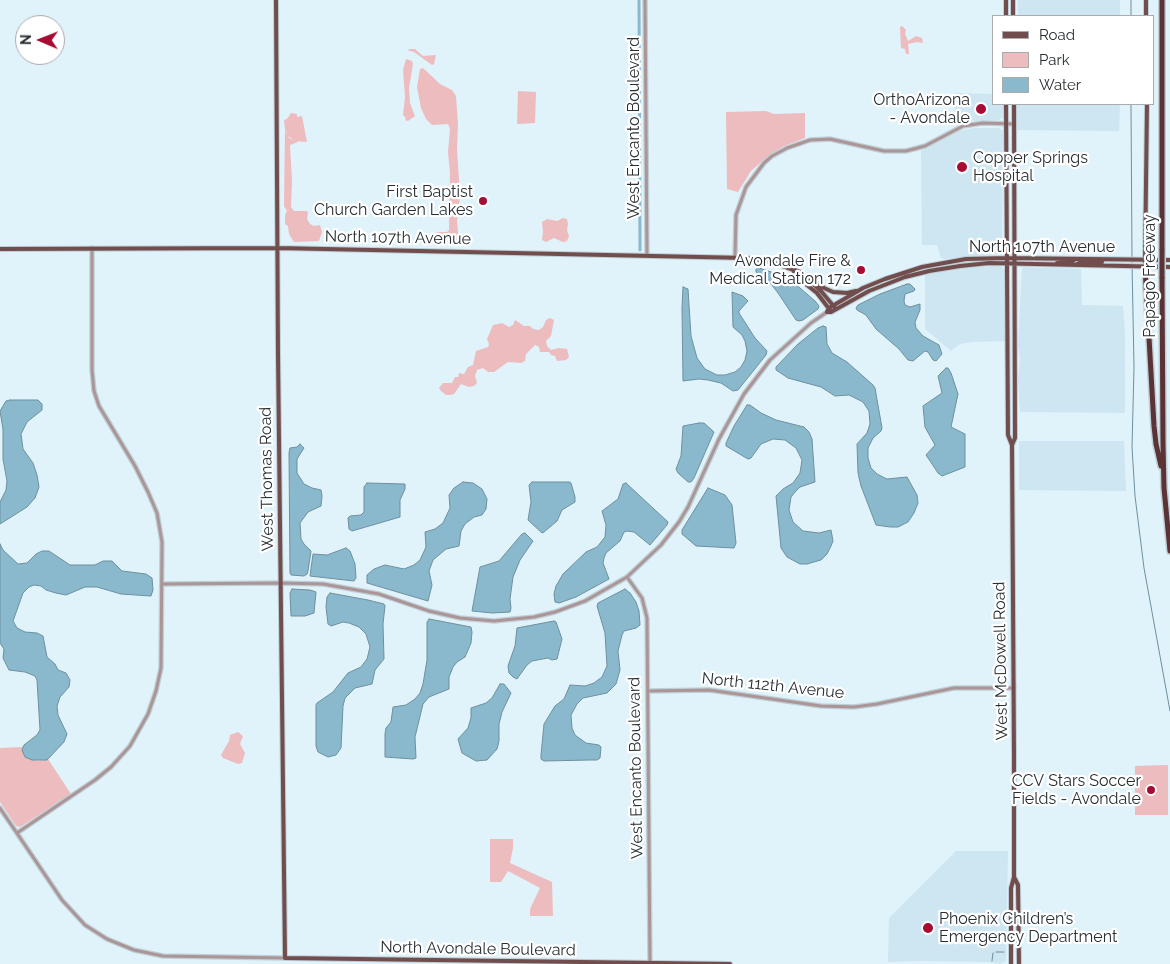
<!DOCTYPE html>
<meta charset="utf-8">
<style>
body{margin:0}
#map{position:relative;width:1170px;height:964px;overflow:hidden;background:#e0f2fa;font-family:Raleway,sans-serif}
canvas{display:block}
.legend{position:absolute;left:992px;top:15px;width:162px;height:90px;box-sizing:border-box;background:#fff;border:1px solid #a9acad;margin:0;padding:6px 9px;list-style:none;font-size:15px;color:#282f32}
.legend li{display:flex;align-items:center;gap:10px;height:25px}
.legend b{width:25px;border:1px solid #a9acad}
.north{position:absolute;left:15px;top:15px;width:50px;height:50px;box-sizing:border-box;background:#fff;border:1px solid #a9acad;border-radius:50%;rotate:271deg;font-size:14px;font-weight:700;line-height:20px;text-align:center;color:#282f32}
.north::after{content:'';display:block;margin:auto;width:18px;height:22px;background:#a60c34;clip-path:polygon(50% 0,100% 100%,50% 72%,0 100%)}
</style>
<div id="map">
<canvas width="1170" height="964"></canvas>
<ul class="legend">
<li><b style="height:6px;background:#714d4e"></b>Road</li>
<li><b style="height:14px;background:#edbcbe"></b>Park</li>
<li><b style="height:14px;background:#8ab9cd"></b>Water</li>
</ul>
<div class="north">N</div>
</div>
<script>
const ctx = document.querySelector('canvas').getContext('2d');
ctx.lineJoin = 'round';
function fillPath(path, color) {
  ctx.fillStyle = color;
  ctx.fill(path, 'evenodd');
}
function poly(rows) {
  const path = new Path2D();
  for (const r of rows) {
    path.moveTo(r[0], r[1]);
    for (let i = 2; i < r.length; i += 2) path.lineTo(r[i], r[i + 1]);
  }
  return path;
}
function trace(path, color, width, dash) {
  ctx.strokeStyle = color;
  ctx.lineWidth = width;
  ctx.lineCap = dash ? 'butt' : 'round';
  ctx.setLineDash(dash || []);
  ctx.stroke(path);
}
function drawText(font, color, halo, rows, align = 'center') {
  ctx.font = font + ' Raleway,sans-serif';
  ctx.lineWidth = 4.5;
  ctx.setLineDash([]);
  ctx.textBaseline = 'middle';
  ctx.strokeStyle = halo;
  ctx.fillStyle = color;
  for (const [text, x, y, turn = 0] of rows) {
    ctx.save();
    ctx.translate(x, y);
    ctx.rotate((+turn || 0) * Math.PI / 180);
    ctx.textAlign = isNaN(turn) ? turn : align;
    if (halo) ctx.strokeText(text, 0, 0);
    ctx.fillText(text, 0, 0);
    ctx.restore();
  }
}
fillPath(poly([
 [1018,0,1120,0,1120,16,1018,16],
 [954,93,994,94,994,104,1003,104,1003,117,999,120,970,121,955,125],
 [1017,104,1120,104,1119,131,1017,130],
 [974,128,999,128,1003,131,1002,247,998,254,944,259,941,258,937,245,922,245,921,151,960,131],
 [998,266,1002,267,1004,270,1005,341,972,342,960,344,951,351,925,329,925,274,957,268],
 [1022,267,1081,269,1082,305,1123,306,1125,332,1125,413,1020,412,1018,381,1020,358,1018,346],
 [1019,441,1124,441,1126,491,1019,490],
 [956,851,1008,851,1006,961,1000,964,989,962,919,961,888,962,889,918]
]), '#cde6f2');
fillPath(poly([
 [902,26,906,30,905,34,908,41,916,36,922,38,923,43,917,42,908,44,909,54,906,54,905,49,901,48,900,27],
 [410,49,415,49,423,56,436,55,434,64,432,65,414,52,407,50],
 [406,59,412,61,413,64,409,88,410,103,415,116,408,121,405,120,406,118,403,115,405,97,403,70],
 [423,68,440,84,452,90,456,96,458,124,457,149,460,196,457,221,459,242,439,242,433,238,437,232,447,232,449,230,450,173,448,152,450,129,448,124,432,125,426,119,421,108,417,87,420,69],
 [518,91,536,92,535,123,517,124],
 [766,111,774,114,805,113,805,138,782,147,767,157,751,171,738,192,727,189,726,112],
 [291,113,297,114,297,117,302,116,307,142,295,141,288,136,285,129,284,120,287,119],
 [285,130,289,138,298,142,290,145,292,181,291,207,294,211,306,211,308,212,307,219,310,224,314,226,320,225,322,232,319,241,294,242,289,234,288,226,285,224,285,215,287,211,284,206],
 [563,218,567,219,568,224,567,230,569,236,567,241,566,242,566,239,565,242,563,242,554,238,546,242,542,240,543,232,542,222,547,219,557,221],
 [550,318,554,320,551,336,546,341,547,346,551,350,559,348,567,349,569,357,566,360,557,361,555,356,551,355,549,352,540,352,539,347,535,345,526,354,525,361,521,363,508,362,494,372,488,372,483,368,477,370,475,376,477,383,474,386,469,387,461,384,454,394,450,395,446,395,441,391,439,388,443,383,452,383,455,377,458,377,459,373,464,374,468,367,473,365,476,351,488,347,489,344,487,339,493,325,502,323,509,327,513,325,515,320,524,326,530,326,533,329,539,330,543,327,546,320],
 [238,732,243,736,240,744,245,753,242,763,238,764,223,758,221,755,229,741,230,735],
 [23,747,22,750,38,761,48,759,71,794,20,827,16,826,0,802,0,748],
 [1168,765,1168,815,1135,815,1135,766],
 [490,839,513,839,513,848,510,863,552,882,553,916,530,916,530,909,540,888,508,871,501,882,490,882]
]), '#edbcbe');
const water = poly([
 [759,268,774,273,793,282,815,301,819,306,818,309,803,320,799,321,796,320,778,293,771,284,756,272,756,269,759,268],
 [907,284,910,284,915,289,914,291,905,294,904,301,905,305,910,307,920,304,920,310,915,322,916,328,923,336,939,345,942,354,936,361,933,360,928,352,925,351,913,361,908,360,899,349,876,329,866,315,857,310,856,308,858,305,880,294,907,284],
 [683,287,688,289,691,336,697,358,705,369,717,375,725,375,735,372,741,367,745,360,747,351,745,341,742,335,733,327,732,292,743,296,748,301,739,311,739,313,755,338,767,351,766,355,738,390,733,391,721,383,708,380,699,379,683,381,682,308,683,287],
 [823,326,826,327,827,344,832,353,847,362,873,385,875,388,882,428,881,431,873,438,868,448,868,458,871,468,877,474,887,479,907,477,917,495,918,503,914,513,908,522,898,527,890,527,876,525,861,486,858,473,857,444,867,433,870,424,869,411,863,402,849,395,835,396,821,387,788,378,776,370,776,367,798,344,818,328,823,326],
 [946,368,948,368,951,373,958,394,951,427,965,434,965,467,942,476,938,473,926,455,935,445,925,427,923,406,942,393,938,376,946,368],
 [10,400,38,400,42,404,42,410,27,422,21,434,23,449,33,463,37,475,39,487,35,498,27,507,0,524,0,502,6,490,7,481,3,459,3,429,0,411,6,401,10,400],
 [747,405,750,405,761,413,776,420,804,427,809,432,812,439,815,482,800,487,796,491,791,497,789,510,793,522,803,531,819,533,831,530,833,541,831,546,827,554,821,560,807,564,800,564,787,557,781,548,776,496,783,489,793,483,800,473,802,460,796,448,785,440,773,439,761,444,751,458,748,459,726,446,726,443,734,426,747,405],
 [699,423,704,423,714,432,694,478,691,482,688,482,678,473,676,469,681,456,683,426,699,423],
 [300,444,304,448,297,459,297,473,304,484,312,488,321,490,322,496,321,506,308,512,300,523,301,539,304,544,311,551,308,571,307,574,304,576,291,575,290,573,289,453,290,448,297,447,300,444],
 [463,482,473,483,482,489,487,499,486,509,482,515,474,517,465,524,461,531,459,546,446,549,433,560,429,571,432,585,428,601,367,583,367,575,374,569,385,565,404,569,414,565,420,560,426,547,425,532,435,529,443,523,450,508,449,495,454,488,463,482],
 [532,482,569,482,571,483,575,497,575,502,562,510,557,521,544,532,542,533,528,520,531,502,529,485,532,482],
 [367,483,405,484,405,489,400,500,400,517,352,531,349,529,348,518,350,516,361,515,364,512,364,487,367,483],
 [626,483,668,522,667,525,650,545,634,532,627,531,624,532,620,541,606,553,604,558,603,563,609,579,576,597,559,603,555,602,554,594,556,586,563,574,586,552,597,547,605,537,606,525,602,511,618,499,623,484,626,483],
 [708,488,725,495,732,505,736,543,734,548,696,546,682,534,682,530,708,488],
 [525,533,533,541,520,560,513,577,510,599,511,608,510,612,492,613,472,611,480,567,499,561,522,534,525,533],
 [0,544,3,550,18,564,27,563,36,554,42,551,49,551,70,565,95,565,103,561,112,561,122,571,146,574,152,578,153,590,151,596,121,594,97,587,85,587,66,595,56,593,46,590,41,586,34,585,29,587,23,593,13,621,17,628,25,632,37,633,43,636,47,657,55,664,58,670,66,673,70,680,69,687,60,697,57,706,58,715,67,734,64,742,47,760,32,760,25,757,22,750,24,745,37,735,40,730,37,680,35,676,25,672,9,670,3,658,4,649,0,643,0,544],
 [346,548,350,551,355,564,356,578,354,581,310,576,313,554,327,555,346,548],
 [292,589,310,590,316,592,314,613,305,616,291,616,290,593,292,589],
 [625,589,630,593,636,602,639,611,640,625,636,628,624,631,622,635,618,651,620,670,616,684,607,693,583,698,577,704,571,715,572,728,575,735,586,743,599,745,601,747,600,758,597,760,590,760,544,761,541,759,541,755,544,724,555,706,564,699,570,685,585,686,594,683,602,677,607,666,605,633,597,606,598,603,625,589],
 [330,593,368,600,384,604,385,606,383,624,384,659,375,670,372,684,355,688,345,698,343,706,341,748,336,755,328,757,318,752,316,746,316,705,317,703,333,692,348,673,361,667,367,659,370,647,366,634,359,627,349,623,343,622,331,626,328,624,326,607,327,597,330,593],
 [429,619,471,627,472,632,471,643,465,657,457,662,453,667,449,677,449,689,429,697,423,704,415,737,416,758,413,759,385,757,385,734,386,728,391,722,393,707,406,705,415,699,420,693,423,684,427,660,427,622,429,619],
 [554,621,556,622,562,639,557,659,552,660,548,658,532,661,527,665,517,679,513,677,509,673,508,666,515,646,517,628,554,621],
 [500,684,504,684,511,693,502,712,499,724,499,741,497,749,487,760,476,761,462,753,458,739,468,728,471,718,471,708,486,703,492,698,500,684]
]);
fillPath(water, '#8ab9cd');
trace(water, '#6d909e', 1);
trace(poly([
 [1131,0,1131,16],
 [1131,104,1132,258],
 [1132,262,1134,367,1132,447,1135,496,1144,568,1170,711],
 [996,952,1004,952],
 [992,961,993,953]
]), '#6d909e', 1);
trace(poly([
 [639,0,640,250]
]), '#8ab9cd', 3);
const minor = poly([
 [645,0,647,255],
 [735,257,736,215,746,187,764,163,772,156,787,148,810,140,830,139,884,151,906,151,925,146,963,126,983,123,1014,124],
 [627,577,642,598,647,618,650,964],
 [162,584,280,583,323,584,379,594,429,611,460,618,494,621,534,617,555,612,585,601,627,577,661,545,679,522,688,507,719,439,744,394,770,360,811,323,827,312],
 [648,691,709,690,821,706,854,707,877,704,954,688,1014,688],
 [0,808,62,900,85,925,107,939,134,950,163,956,285,958],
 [17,833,95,780,111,767,130,746,148,714,156,691,161,668,162,542,157,513,148,492,135,466,99,406,94,391,92,370,92,248]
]);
const major = poly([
 [276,0,278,354,285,958,730,964],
 [1006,0,1006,16],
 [1013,0,1013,16],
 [1146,0,1146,16],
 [1006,104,1008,435,1012,445,1014,754,1014,877,1011,888,1011,964],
 [0,249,278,248,747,258,771,262,800,272,821,291,836,309],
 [1170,260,1006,258,966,259,922,267,885,279,863,288,829,308,827,312,831,312,869,291,905,277,929,271,960,266,989,263,1170,267],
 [1145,262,1147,104],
 [1057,263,1072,262,1075,259],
 [1075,265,1079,263,1102,262],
 [793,270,797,277,817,293,830,310],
 [812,280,824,288,833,292,847,293,856,291],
 [1012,445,1015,438,1014,104],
 [1014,877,1018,885,1019,964]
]);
const highway = poly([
 [1162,0,1162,250],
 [1145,267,1154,426,1156,444,1161,466],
 [1162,277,1163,443,1164,488,1170,551]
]);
trace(minor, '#bfcfd6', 5.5);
trace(major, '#bfcfd6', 6);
trace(highway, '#bfcfd6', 8);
trace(minor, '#ab9596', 3);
trace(major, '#714d4e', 4);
trace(highway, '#5b3336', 5);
const highwayBridge = poly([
 [1162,277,1162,250]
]);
trace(highwayBridge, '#bfcfd6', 8, []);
trace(highwayBridge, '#5b3336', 5);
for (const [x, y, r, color] of [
 [981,109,6,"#a60c34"],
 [962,167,6,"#a60c34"],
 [483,201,5,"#a60c34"],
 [861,270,5,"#a60c34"],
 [1151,790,5,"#a60c34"],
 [928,928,6,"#a60c34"]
]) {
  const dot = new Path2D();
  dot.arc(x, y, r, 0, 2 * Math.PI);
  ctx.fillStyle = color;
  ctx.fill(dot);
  trace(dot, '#fff', 2);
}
drawText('16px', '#282f32', '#fff', [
 ["OrthoArizona",970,100],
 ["- Avondale",970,118],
 ["Copper Springs",973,158,"left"],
 ["Hospital",973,176,"left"],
 ["First Baptist",473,192],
 ["Church Garden Lakes",473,210],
 ["Avondale Fire &",851,261],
 ["Medical Station 172",851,279],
 ["CCV Stars Soccer",1141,781],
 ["Fields - Avondale",1141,799],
 ["Phoenix Children’s",939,919,"left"],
 ["Emergency Department",939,937,"left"]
], 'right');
drawText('16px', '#282f32', '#fff', [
 ["West Encanto Boulevard",634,128,-90],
 ["North 107th Avenue",398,238,1],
 ["North 107th Avenue",1042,247],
 ["Papago Freeway",1150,276,-90],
 ["West Thomas Road",267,479,-91],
 ["West McDowell Road",1001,661,-91],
 ["North 112th Avenue",773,686,6],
 ["West Encanto Boulevard",636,768,-91],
 ["North Avondale Boulevard",478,949,1]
]);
</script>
